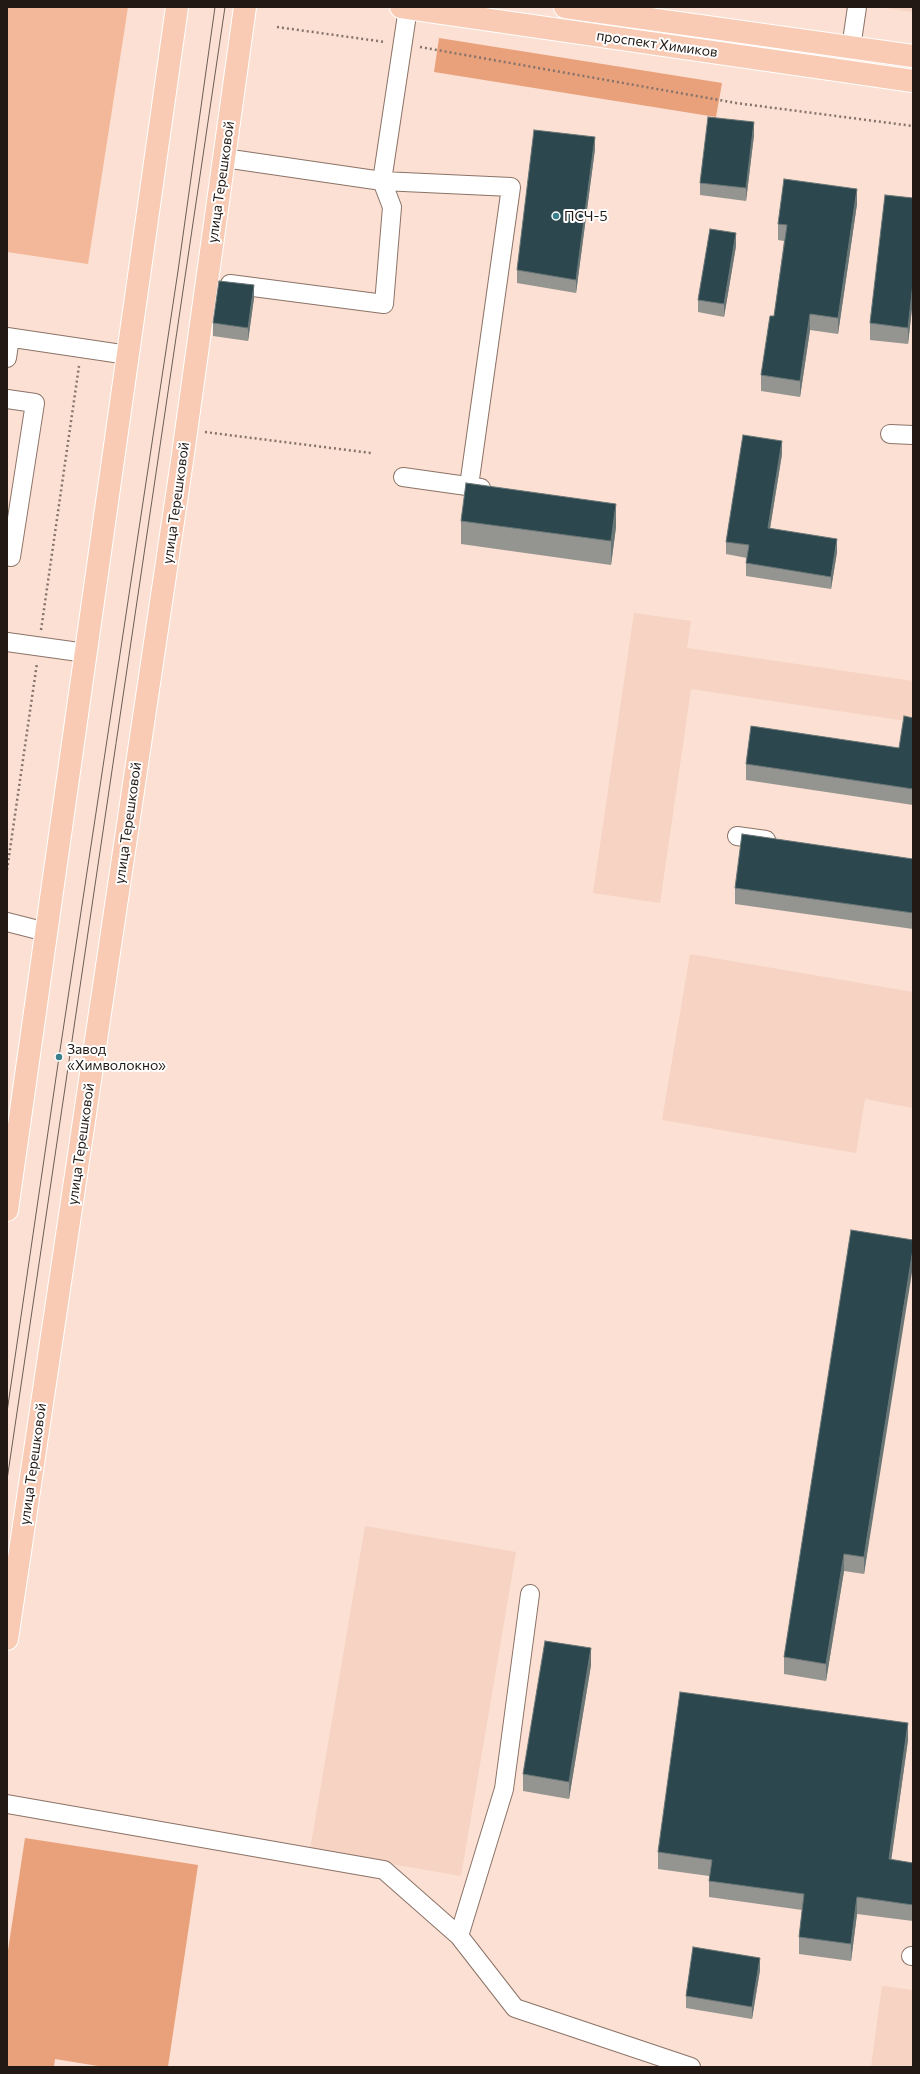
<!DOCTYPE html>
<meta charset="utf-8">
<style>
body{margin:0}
#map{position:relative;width:920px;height:2074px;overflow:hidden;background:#fbe0d3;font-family:Commissioner,sans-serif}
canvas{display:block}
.frame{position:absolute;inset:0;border:8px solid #221914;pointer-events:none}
</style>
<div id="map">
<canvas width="920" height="2074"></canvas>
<div class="frame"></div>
</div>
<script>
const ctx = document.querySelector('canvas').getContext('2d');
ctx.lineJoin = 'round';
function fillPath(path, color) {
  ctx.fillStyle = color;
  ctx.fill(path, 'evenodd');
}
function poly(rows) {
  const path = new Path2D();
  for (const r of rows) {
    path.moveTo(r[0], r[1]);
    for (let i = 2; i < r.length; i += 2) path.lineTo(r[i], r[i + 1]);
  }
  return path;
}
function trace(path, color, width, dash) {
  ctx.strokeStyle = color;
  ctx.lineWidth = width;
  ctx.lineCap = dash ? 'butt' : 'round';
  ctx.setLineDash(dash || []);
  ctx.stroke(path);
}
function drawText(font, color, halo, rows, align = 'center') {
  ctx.font = font + ' Commissioner,sans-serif';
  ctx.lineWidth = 4;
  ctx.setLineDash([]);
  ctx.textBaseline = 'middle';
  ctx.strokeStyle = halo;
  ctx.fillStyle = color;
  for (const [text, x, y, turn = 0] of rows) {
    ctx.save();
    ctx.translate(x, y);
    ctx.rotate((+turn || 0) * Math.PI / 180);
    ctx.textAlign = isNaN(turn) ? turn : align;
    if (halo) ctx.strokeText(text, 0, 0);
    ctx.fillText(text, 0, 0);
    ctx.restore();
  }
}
fillPath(poly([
 [878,7,913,7,913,12],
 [634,613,691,621,687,648,913,681,913,722,691,689,660,903,593,893],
 [690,954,913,992,913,1108,865,1099,856,1153,662,1120],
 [365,1526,516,1552,461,1876,310,1850],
 [882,1986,913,1990,913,2067,871,2067]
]), '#f6d3c2');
fillPath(poly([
 [7,7,128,7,88,264,7,252]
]), '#f3b799');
fillPath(poly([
 [439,38,722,83,716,117,434,72],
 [25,1838,198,1865,168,2067,104,2067,55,2059,54,2067,7,2067,7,1957]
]), '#e9a17c');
const minor = poly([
 [851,48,857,7],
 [224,158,382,181,408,8],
 [230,284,384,304,392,207,382,181,511,187,469,486],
 [7,337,128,355],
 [7,358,10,338],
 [7,399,35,403,11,557],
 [890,434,913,435],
 [403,477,481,488],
 [7,642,86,653],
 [737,836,766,840],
 [7,922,46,932],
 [7,1804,384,1870,459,1936,515,2008,691,2067],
 [459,1936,504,1789,530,1594],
 [911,1956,913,1956]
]);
const major = poly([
 [401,7,913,81],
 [565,7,913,56],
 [7,1210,177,7],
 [7,1639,182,461,245,7]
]);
trace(minor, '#8b7367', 20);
trace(major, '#fff', 24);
trace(poly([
 [277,27,385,42],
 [420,47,736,103,913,126],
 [205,432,371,453],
 [41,630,79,366],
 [7,870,37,663]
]), '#85736b', 2.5, [2, 3]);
trace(minor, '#fff', 18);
trace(major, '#f9cbb4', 22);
trace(poly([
 [7,1412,59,1057,178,271,215,7],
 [7,1480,225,7]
]), '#6c5d55', 1);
fillPath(poly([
 [754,135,746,201,700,195,700,183],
 [595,149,576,293,517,283,517,270],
 [913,198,913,299,908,344,870,340,870,323],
 [857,204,838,334,810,330,800,397,761,391,761,375,774,316,784,241,778,240,778,224],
 [736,246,724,317,698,312,698,300],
 [254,298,248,341,213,336,213,323],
 [782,454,770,528,837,552,831,589,746,576,746,563,747,558,726,554,726,542],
 [461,521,616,527,611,565,461,544],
 [913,718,913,805,746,780,746,764,899,748],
 [913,859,913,929,735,904,735,888],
 [913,1240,864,1574,844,1571,826,1681,784,1674,784,1657],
 [591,1665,569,1799,523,1791,523,1774],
 [908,1740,891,1860,913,1863,913,1921,857,1914,851,1961,799,1954,799,1937,802,1910,709,1897,709,1876,658,1869,658,1852],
 [760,1970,752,2019,686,2008,686,1996]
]), '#949490');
fillPath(poly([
 [754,122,754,135,746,201,746,188],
 [595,137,595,149,576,293,576,280],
 [857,189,857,204,838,334,838,318],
 [736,233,736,246,724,317,724,304],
 [913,283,913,299,908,344,908,328],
 [254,285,254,298,248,341,248,328],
 [810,314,810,330,800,397,800,381],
 [782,441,782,454,768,541,768,528],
 [616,504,616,527,611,565,611,541],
 [837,539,837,552,831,589,831,577],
 [913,1249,913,1266,864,1574,864,1557],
 [844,1554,844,1571,826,1681,826,1664],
 [591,1648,591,1665,569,1799,569,1782],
 [908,1723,908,1740,889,1876,889,1859],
 [857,1897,857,1914,851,1961,851,1944],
 [760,1958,760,1970,752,2019,752,2007]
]), '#6a7676');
const building = poly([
 [708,117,754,122,746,188,700,183,708,117],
 [534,130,595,137,576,280,517,270,534,130],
 [784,179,857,189,838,318,810,314,800,381,761,375,770,316,774,316,787,225,778,224,784,179],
 [885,195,913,198,913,283,908,328,870,323,885,195],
 [710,229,736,233,724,304,698,300,710,229],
 [219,281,254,285,248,328,213,323,219,281],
 [743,435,782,441,768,528,837,539,831,577,746,563,749,545,726,542,743,435],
 [466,483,616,504,611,541,461,521,466,483],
 [904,716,913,718,913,789,746,764,751,726,899,748,904,716],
 [742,834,913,859,913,913,735,888,742,834],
 [851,1230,913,1240,913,1249,864,1557,844,1554,826,1664,784,1657,851,1230],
 [545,1641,591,1648,569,1782,523,1774,545,1641],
 [680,1692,908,1723,889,1859,913,1863,913,1905,857,1897,851,1944,799,1937,804,1894,709,1881,712,1860,658,1852,680,1692],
 [693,1947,760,1958,752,2007,686,1996,693,1947]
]);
fillPath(building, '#2c484e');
trace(building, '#6a7676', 1);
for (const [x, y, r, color] of [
 [556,216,4,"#3a7f8c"],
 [59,1057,4,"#3a7f8c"]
]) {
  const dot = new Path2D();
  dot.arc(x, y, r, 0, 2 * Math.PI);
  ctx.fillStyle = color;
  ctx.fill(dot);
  trace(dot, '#fff', 1.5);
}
drawText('14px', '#221914', '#fff', [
 ["проспект Химиков",657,44,8],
 ["улица Терешковой",221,182,-82],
 ["улица Терешковой",176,503,-82],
 ["улица Терешковой",128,823,-82],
 ["улица Терешковой",81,1144,-82],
 ["улица Терешковой",33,1464,-82]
]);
drawText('14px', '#221914', '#fff', [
 ["ПСЧ-5",564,216],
 ["Завод",67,1049],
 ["«Химволокно»",67,1065]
], 'left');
</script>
